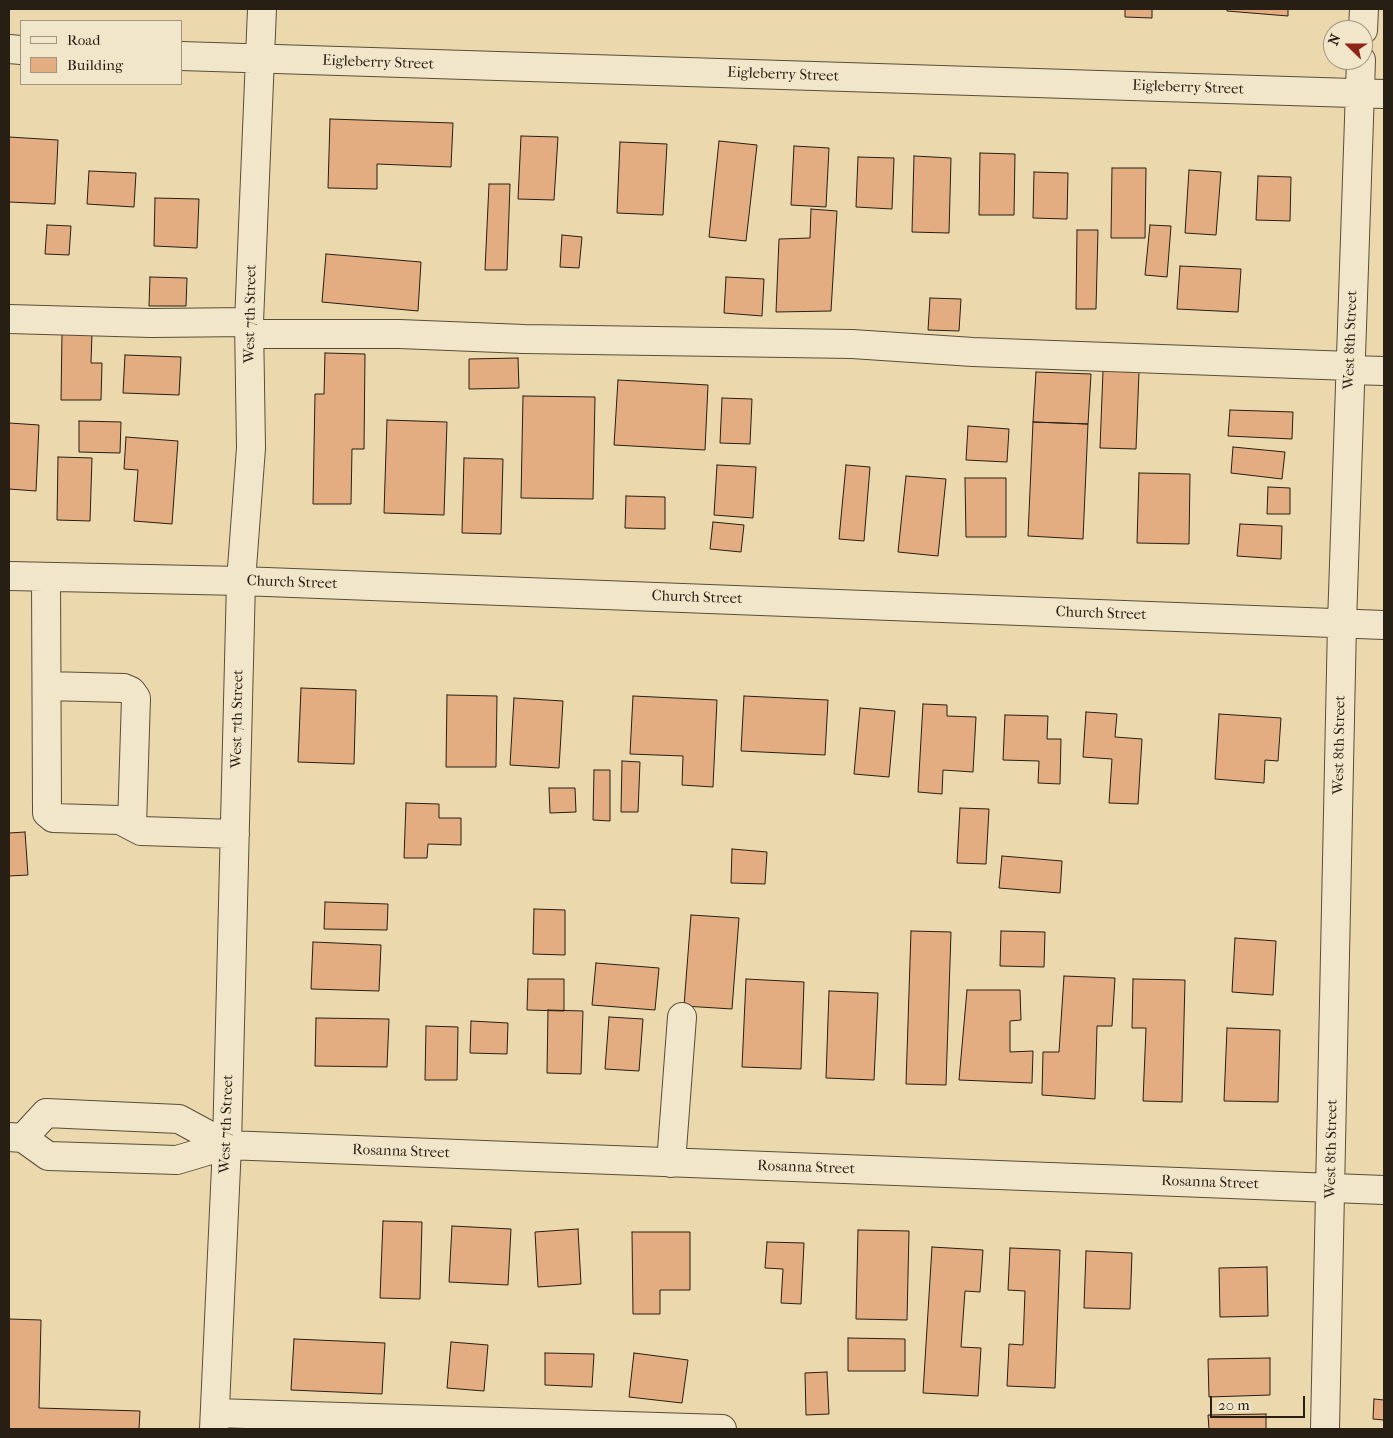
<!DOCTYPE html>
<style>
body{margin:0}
#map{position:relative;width:1393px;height:1438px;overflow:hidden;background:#ebd9ad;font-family:"IM FELL French Canon",serif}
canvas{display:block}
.frame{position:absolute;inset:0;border:10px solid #271e14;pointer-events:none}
.legend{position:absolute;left:20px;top:20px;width:162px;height:65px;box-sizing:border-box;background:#f2e6ca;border:1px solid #a19681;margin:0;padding:6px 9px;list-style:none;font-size:15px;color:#271e14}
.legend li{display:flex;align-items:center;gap:10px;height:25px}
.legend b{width:25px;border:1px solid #a19681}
.north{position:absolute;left:1323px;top:20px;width:50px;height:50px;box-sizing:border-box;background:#f2e6ca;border:1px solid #a19681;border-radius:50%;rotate:292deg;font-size:14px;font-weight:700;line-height:20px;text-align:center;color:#271e14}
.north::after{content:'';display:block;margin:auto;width:18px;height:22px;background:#8f2418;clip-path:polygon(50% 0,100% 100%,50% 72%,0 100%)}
.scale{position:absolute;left:1210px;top:1396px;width:95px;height:22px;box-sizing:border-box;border:2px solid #271e14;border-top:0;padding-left:6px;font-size:15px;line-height:18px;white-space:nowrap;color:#271e14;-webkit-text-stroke:4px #f2e6ca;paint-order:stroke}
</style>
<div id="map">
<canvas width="1393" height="1438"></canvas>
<div class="frame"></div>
<ul class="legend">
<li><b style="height:6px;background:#f2e6ca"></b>Road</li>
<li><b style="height:14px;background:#e4ad81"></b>Building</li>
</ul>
<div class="north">N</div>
<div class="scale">20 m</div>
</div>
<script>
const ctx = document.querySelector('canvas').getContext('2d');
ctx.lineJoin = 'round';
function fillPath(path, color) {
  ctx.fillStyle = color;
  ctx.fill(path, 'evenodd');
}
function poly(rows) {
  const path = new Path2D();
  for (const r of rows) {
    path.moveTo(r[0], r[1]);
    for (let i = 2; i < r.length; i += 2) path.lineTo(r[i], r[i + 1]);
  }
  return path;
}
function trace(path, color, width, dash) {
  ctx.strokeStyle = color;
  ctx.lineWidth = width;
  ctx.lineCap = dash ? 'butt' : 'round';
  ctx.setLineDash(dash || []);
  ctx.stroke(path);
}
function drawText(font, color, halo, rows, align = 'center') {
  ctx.font = font + ' "IM FELL French Canon",serif';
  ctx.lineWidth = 5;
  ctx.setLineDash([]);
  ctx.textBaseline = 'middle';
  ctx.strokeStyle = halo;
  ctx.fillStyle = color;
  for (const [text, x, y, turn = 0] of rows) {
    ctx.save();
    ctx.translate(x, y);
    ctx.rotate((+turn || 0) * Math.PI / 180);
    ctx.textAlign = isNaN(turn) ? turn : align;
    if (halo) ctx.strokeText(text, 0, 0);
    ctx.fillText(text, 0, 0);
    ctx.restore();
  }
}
const building = poly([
 [1125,9,1152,9,1152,18,1125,17,1125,9],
 [1227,9,1288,9,1288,16,1227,11,1227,9],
 [330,119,453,123,451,167,377,164,377,189,328,188,330,119],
 [521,136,558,137,554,200,518,199,521,136],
 [9,137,58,140,55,204,9,202,9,137],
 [719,141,757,145,746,241,709,237,719,141],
 [620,142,667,144,663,215,617,213,620,142],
 [794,146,829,148,826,207,791,205,794,146],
 [980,153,1015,154,1014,215,979,215,980,153],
 [914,156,951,158,949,233,912,232,914,156],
 [858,157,894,158,892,209,856,207,858,157],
 [1112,168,1146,168,1145,238,1111,238,1112,168],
 [1189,170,1221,172,1216,235,1185,233,1189,170],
 [89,171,136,173,134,207,87,204,89,171],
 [1034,172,1068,173,1067,219,1033,218,1034,172],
 [1258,176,1291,177,1290,221,1256,220,1258,176],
 [489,184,510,184,507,270,485,270,489,184],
 [155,198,199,199,197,248,154,246,155,198],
 [811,209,837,211,831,311,776,312,779,239,810,238,811,209],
 [47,225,71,226,69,255,45,254,47,225],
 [1150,225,1171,226,1167,277,1145,275,1150,225],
 [1077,230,1098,230,1096,309,1076,309,1077,230],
 [562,235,582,237,579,268,560,267,562,235],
 [326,254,421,262,418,311,322,302,326,254],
 [1180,266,1241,269,1238,312,1177,309,1180,266],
 [150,277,187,278,186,306,149,306,150,277],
 [726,277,764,279,762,316,724,313,726,277],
 [930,298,961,299,959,331,928,330,930,298],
 [62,333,92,333,91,363,102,363,101,400,61,400,62,333],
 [325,353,365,354,364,449,352,449,351,504,313,504,315,394,324,394,325,353],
 [125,355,181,357,179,395,123,393,125,355],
 [518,358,519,388,469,389,469,359,518,358],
 [1103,371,1139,372,1136,449,1100,448,1103,371],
 [1036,372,1091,374,1088,424,1033,422,1036,372],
 [618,380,708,385,705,450,614,445,618,380],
 [523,396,595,397,593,499,521,498,523,396],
 [722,398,752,399,750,444,720,443,722,398],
 [1230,410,1293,412,1292,439,1228,436,1230,410],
 [387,420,447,422,444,515,384,513,387,420],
 [79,421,121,422,120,453,79,452,79,421],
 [1033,422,1088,424,1083,539,1028,536,1033,422],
 [9,423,39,425,36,491,9,489,9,423],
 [968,426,1009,429,1007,462,966,460,968,426],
 [126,437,178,441,172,524,134,521,138,470,124,469,126,437],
 [1233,447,1285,452,1282,479,1231,473,1233,447],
 [58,457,92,458,90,521,57,520,58,457],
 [464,458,503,459,501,534,462,533,464,458],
 [717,465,756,467,753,518,714,515,717,465],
 [846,465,870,467,864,541,839,539,846,465],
 [1139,473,1190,474,1189,544,1137,543,1139,473],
 [906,476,946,479,938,556,898,552,906,476],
 [965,478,1006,478,1006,537,966,537,965,478],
 [1268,487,1290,488,1290,514,1267,514,1268,487],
 [626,496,665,497,665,529,625,528,626,496],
 [713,522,744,525,741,552,710,549,713,522],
 [1240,524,1282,526,1281,559,1237,556,1240,524],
 [301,688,356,690,354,764,298,762,301,688],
 [447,695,497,696,496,767,446,767,447,695],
 [633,696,717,700,713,787,682,785,683,756,630,754,633,696],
 [744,696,828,700,825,755,741,751,744,696],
 [514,698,563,701,559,768,510,765,514,698],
 [923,704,947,705,947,716,976,717,973,772,943,770,942,794,918,792,923,704],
 [860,708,895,711,889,777,854,774,860,708],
 [1086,712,1117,714,1115,737,1142,739,1138,804,1109,803,1112,759,1083,757,1086,712],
 [1219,714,1281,718,1278,761,1265,760,1264,783,1215,779,1219,714],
 [1005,715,1048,716,1047,739,1061,739,1060,784,1038,783,1039,761,1003,760,1005,715],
 [622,761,640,762,638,812,621,812,622,761],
 [594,770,610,770,610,821,593,820,594,770],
 [549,788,575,788,576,812,550,813,549,788],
 [406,803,439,804,439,818,461,818,461,845,428,844,427,858,404,858,406,803],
 [960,808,989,809,986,864,957,863,960,808],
 [25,832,28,875,9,876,9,833,25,832],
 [732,849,767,852,765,884,731,883,732,849],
 [1002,856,1062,861,1060,893,999,888,1002,856],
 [325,902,388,904,387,930,324,929,325,902],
 [534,909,565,910,565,955,533,954,534,909],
 [691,915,739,918,732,1009,684,1006,691,915],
 [911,931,951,932,946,1085,906,1084,911,931],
 [1001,931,1045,932,1044,967,1000,966,1001,931],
 [1235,938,1276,941,1273,995,1232,992,1235,938],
 [313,942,381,945,379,991,311,989,313,942],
 [596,963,659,968,655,1010,592,1005,596,963],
 [1064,976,1115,978,1112,1026,1097,1026,1095,1099,1042,1095,1043,1052,1059,1052,1064,976],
 [528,979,564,979,564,1011,527,1010,528,979],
 [746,979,804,982,801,1069,742,1067,746,979],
 [1133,979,1185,980,1182,1102,1143,1101,1146,1028,1132,1028,1133,979],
 [967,990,1020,990,1021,1020,1010,1021,1010,1052,1033,1051,1032,1083,959,1080,967,990],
 [829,991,878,993,874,1080,826,1078,829,991],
 [548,1010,583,1011,581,1074,547,1073,548,1010],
 [609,1017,643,1019,639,1071,605,1069,609,1017],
 [316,1018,389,1019,387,1067,315,1066,316,1018],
 [471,1021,508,1023,507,1054,470,1053,471,1021],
 [426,1026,458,1027,457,1080,425,1080,426,1026],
 [1227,1028,1280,1030,1278,1102,1224,1101,1227,1028],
 [383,1221,422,1222,420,1299,380,1298,383,1221],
 [452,1226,511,1229,508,1285,449,1282,452,1226],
 [578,1229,581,1284,538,1287,535,1232,578,1229],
 [858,1230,909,1231,907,1320,856,1319,858,1230],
 [632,1232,690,1232,690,1290,660,1290,660,1314,633,1314,632,1232],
 [767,1242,804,1243,801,1304,781,1303,783,1269,765,1268,767,1242],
 [932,1247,983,1250,980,1292,965,1291,961,1347,981,1348,978,1396,923,1393,932,1247],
 [1010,1248,1060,1250,1055,1388,1007,1386,1009,1344,1023,1345,1025,1291,1008,1290,1010,1248],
 [1086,1251,1132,1253,1130,1309,1084,1308,1086,1251],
 [1267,1267,1268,1316,1220,1317,1219,1268,1267,1267],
 [9,1319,41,1320,39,1408,140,1411,139,1429,9,1429,9,1319],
 [848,1338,905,1339,905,1371,848,1371,848,1338],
 [294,1339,385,1343,382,1394,291,1390,294,1339],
 [451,1342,488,1345,484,1391,447,1388,451,1342],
 [545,1353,594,1354,592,1387,545,1385,545,1353],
 [634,1353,688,1360,682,1403,629,1397,634,1353],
 [1270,1358,1270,1395,1209,1397,1208,1359,1270,1358],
 [827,1372,829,1414,806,1415,805,1373,827,1372],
 [1374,1399,1384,1400,1384,1420,1373,1419,1374,1399],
 [1266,1414,1266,1429,1209,1429,1208,1415,1266,1414]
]);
fillPath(building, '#e4ad81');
trace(building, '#271e14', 1);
const minor = poly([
 [1363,30,1364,9],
 [9,49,21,50],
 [181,56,1384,94],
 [9,319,151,323,249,322],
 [249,334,399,334,524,339,852,344,973,352,1350,366],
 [1350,370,1384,371],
 [9,576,241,581,1384,625],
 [46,577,47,813,53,818,120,820,141,831,235,834],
 [47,686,124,688,131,691,136,698,132,826],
 [9,1137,23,1138,48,1156,177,1160,227,1145,1384,1190],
 [23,1138,46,1113,179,1119,227,1145],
 [671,1163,682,1017],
 [215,1413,722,1429],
 [214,1429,227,1145,241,581,251,448,249,322,262,9],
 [1325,1429,1342,623,1361,60]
]);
trace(minor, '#584d3a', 30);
trace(minor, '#f2e6ca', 28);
drawText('15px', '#271e14', '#f2e6ca', [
 ["Eigleberry Street",378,63,2],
 ["Eigleberry Street",783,75,2],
 ["Eigleberry Street",1188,88,2],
 ["West 7th Street",251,314,-89],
 ["West 8th Street",1351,340,-88],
 ["Church Street",292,583,2],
 ["Church Street",697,598,2],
 ["Church Street",1101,614,2],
 ["West 7th Street",238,719,-89],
 ["West 8th Street",1340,745,-89],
 ["West 7th Street",227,1124,-88],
 ["West 8th Street",1332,1149,-89],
 ["Rosanna Street",401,1152,2],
 ["Rosanna Street",806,1168,2],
 ["Rosanna Street",1210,1183,2]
]);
</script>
